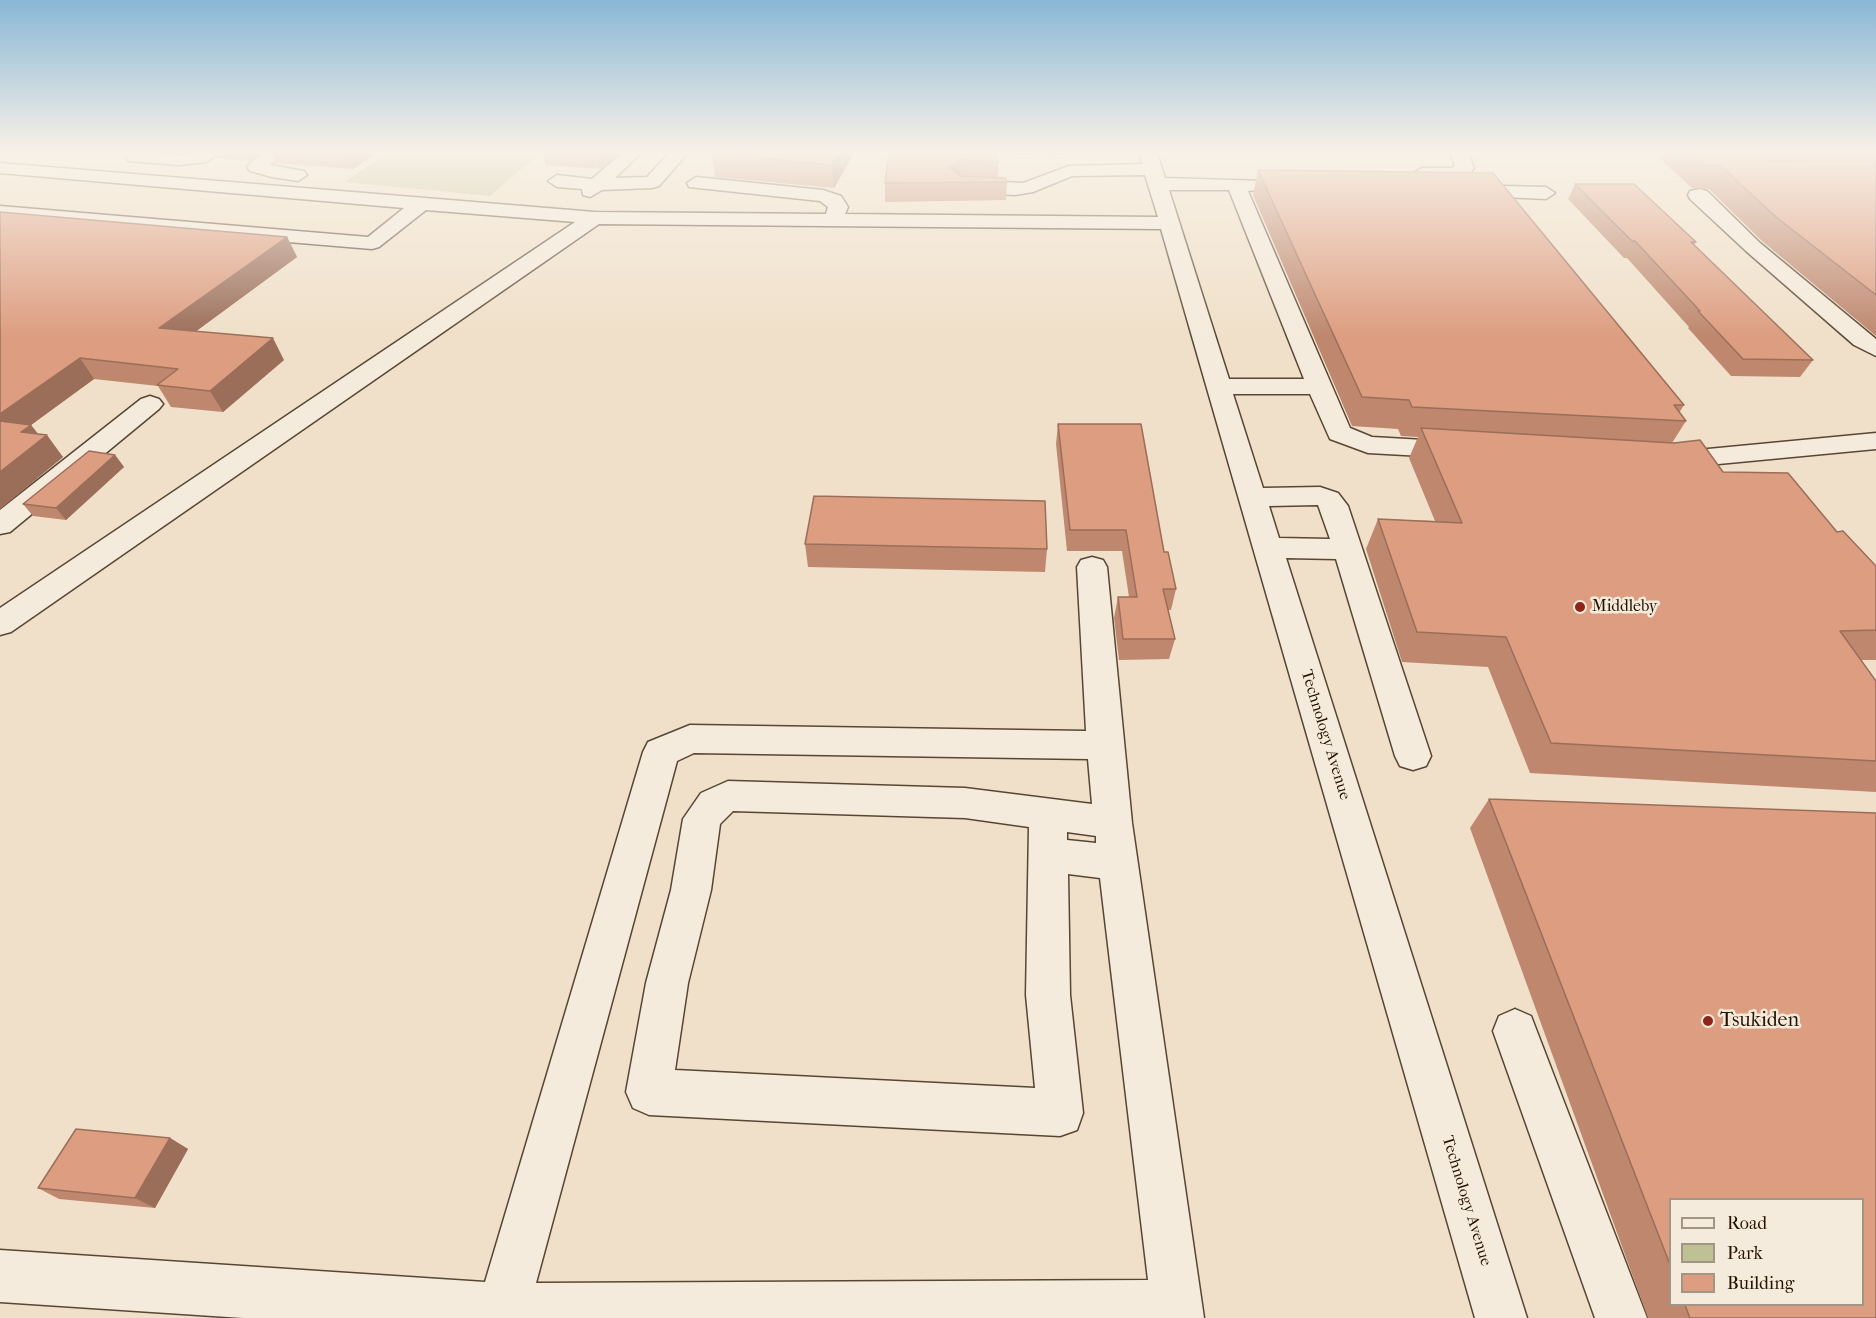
<!DOCTYPE html>
<style>
body{margin:0}
#map{position:relative;width:1876px;height:1318px;overflow:hidden;background:#f0e0c9;font-family:"IM FELL French Canon",serif}
canvas{display:block}
.legend{position:absolute;left:1669px;top:1198px;width:195px;height:108px;box-sizing:border-box;background:#f5ebdc;border:2px solid #a29585;margin:0;padding:8px 10px;list-style:none;font-size:18px;color:#251302}
.legend li{display:flex;align-items:center;gap:12px;height:30px}
.legend b{width:30px;border:2px solid #a29585}
</style>
<div id="map">
<canvas width="1876" height="1318"></canvas>
<ul class="legend">
<li><b style="height:8px;background:#f5ebdc"></b>Road</li>
<li><b style="height:16px;background:#bdc194"></b>Park</li>
<li><b style="height:16px;background:#dd9d80"></b>Building</li>
</ul>
</div>
<script>
const ctx = document.querySelector('canvas').getContext('2d');
ctx.lineJoin = 'round';
function fillPath(path, color) {
  ctx.fillStyle = color;
  ctx.fill(path, 'evenodd');
}
function poly(rows) {
  const path = new Path2D();
  for (const r of rows) {
    path.moveTo(r[0], r[1]);
    for (let i = 2; i < r.length; i += 2) path.lineTo(r[i], r[i + 1]);
  }
  return path;
}
function trace(path, color, width, dash) {
  ctx.strokeStyle = color;
  ctx.lineWidth = width;
  ctx.lineCap = dash ? 'butt' : 'round';
  ctx.setLineDash(dash || []);
  ctx.stroke(path);
}
function drawText(font, color, halo, rows, align = 'center') {
  ctx.font = font + ' "IM FELL French Canon",serif';
  ctx.lineWidth = 5;
  ctx.setLineDash([]);
  ctx.textBaseline = 'middle';
  ctx.strokeStyle = halo;
  ctx.fillStyle = color;
  for (const [text, x, y, turn = 0] of rows) {
    ctx.save();
    ctx.translate(x, y);
    ctx.rotate((+turn || 0) * Math.PI / 180);
    ctx.textAlign = isNaN(turn) ? turn : align;
    if (halo) ctx.strokeText(text, 0, 0);
    ctx.fillText(text, 0, 0);
    ctx.restore();
  }
}
fillPath(poly([
 [386,153,540,153,490,196,345,182]
]), '#bdc194');
const minor = poly([
 [130,153,178,155,219,153,207,162,178,165,129,161,126,157,130,153],
 [264,153,284,153,270,165,304,171,307,175,298,181,272,177,250,171,247,167,250,163,264,153],
 [622,153,641,153,615,178,647,177,669,153,687,154,659,186,652,188,602,190,590,197,583,195,582,189,557,187,548,181,557,175,592,179,622,153],
 [1139,153,1157,153,1165,178,1265,181,1267,185,1265,189,1248,191,1350,428,1372,437,1459,442,1468,444,1472,450,1468,456,1459,458,1368,453,1330,439,1310,394,1233,394,1263,488,1320,487,1338,493,1348,506,1431,756,1426,766,1413,770,1400,766,1395,756,1336,559,1286,558,1527,1318,1475,1318,1161,229,599,224,11,632,0,635,0,608,575,222,426,210,379,247,372,249,0,218,0,206,368,237,404,208,0,173,0,163,595,212,826,214,828,207,820,201,689,187,687,183,696,177,823,190,841,196,848,207,845,214,1158,217,1145,175,1072,176,1033,192,1015,195,961,192,952,186,961,180,1023,183,1069,166,1142,164,1139,153],
 [1169,190,1229,190,1304,379,1229,379,1169,190],
 [1318,505,1330,539,1279,538,1269,506,1318,505],
 [1450,153,1468,153,1474,168,1471,172,1456,178,1422,178,1413,173,1422,168,1452,168,1455,166,1450,153],
 [1465,185,1546,187,1555,193,1546,199,1458,195,1456,191,1458,187,1465,185],
 [1700,189,1707,191,1760,243,1876,339,1876,356,1854,345,1746,251,1690,199,1688,195,1690,191,1700,189],
 [150,396,159,399,163,404,159,409,10,532,0,534,0,510,141,399,150,396],
 [1876,433,1876,449,1666,469,1656,467,1652,461,1656,455,1666,453,1876,433],
 [1092,557,1103,560,1107,567,1132,823,1204,1318,243,1318,0,1302,0,1250,485,1282,643,752,648,742,690,725,1086,731,1077,567,1081,560,1092,557],
 [694,753,1088,759,1092,804,965,788,728,781,701,793,683,819,671,890,646,983,626,1092,633,1108,649,1115,1060,1136,1077,1130,1083,1113,1070,995,1068,874,1100,878,1148,1280,536,1283,677,761,694,753],
 [733,811,965,818,1029,827,1026,995,1035,1088,675,1070,688,983,711,890,720,824,733,811],
 [1067,832,1096,836,1096,843,1067,840,1067,832],
 [1515,1009,1531,1016,1647,1318,1595,1318,1493,1031,1499,1016,1515,1009]
]);
trace(minor, '#584634', 3);
fillPath(minor, '#f5ebdc');
fillPath(poly([
 [213,153,261,153,249,161,216,158],
 [271,153,377,153,353,169,276,163],
 [543,153,621,153,600,169,546,165],
 [713,153,854,153,834,188,715,177,712,154],
 [889,153,1069,153,1056,156,996,154,999,162,998,178,1007,182,1006,200,885,202,885,183],
 [1654,153,1876,153,1876,336,1762,241,1709,189,1692,188],
 [1258,170,1684,405,1679,413,1686,421,1672,443,1723,472,1837,532,1876,566,1876,660,1861,660,1876,681,1876,792,1530,773,1488,667,1402,662,1366,549,1378,519,1435,521,1409,458,1418,437,1401,436,1398,429,1352,426,1253,195],
 [1575,184,1696,242,1694,245,1813,360,1800,377,1731,376,1688,328,1689,327,1627,258,1624,258,1568,199],
 [0,212,287,237,297,257,196,331,284,360,223,412,171,407,158,386,94,379,31,425,38,434,63,457,0,509],
 [1058,424,1164,552,1176,589,1171,610,1168,610,1175,639,1169,659,1119,660,1114,618,1118,597,1129,597,1122,551,1067,551,1056,444],
 [115,455,124,467,66,520,33,516,23,504],
 [805,544,1047,549,1045,572,808,567],
 [1489,799,1876,1318,1648,1318,1470,828],
 [1671,1200,1863,1305,1671,1305],
 [170,1138,188,1149,155,1208,59,1199,38,1188]
]), '#be876e');
fillPath(poly([
 [245,153,261,153,249,161],
 [346,153,377,153,353,169],
 [597,153,621,153,600,169],
 [839,153,854,153,834,188,832,165],
 [1057,153,1069,153,1056,156],
 [960,160,960,178,949,167],
 [287,237,297,257,172,349,159,328],
 [273,338,284,360,223,412,210,391],
 [80,358,94,379,31,425,42,439,47,435,63,457,0,509,0,414],
 [115,455,124,467,66,520,56,508],
 [170,1138,188,1149,155,1208,135,1198]
]), '#9b6e5a');
const building = poly([
 [713,153,839,153,832,165,712,154,713,153],
 [889,153,995,153,999,162,960,160,949,167,960,176,1005,178,1007,182,885,183,889,153],
 [1691,153,1752,153,1760,159,1768,161,1876,160,1876,295,1776,217,1721,166,1705,165,1691,153],
 [1258,170,1493,173,1684,405,1674,405,1686,421,1412,407,1409,400,1362,397,1258,170],
 [1575,184,1634,184,1696,242,1691,242,1813,360,1743,359,1698,311,1700,311,1635,241,1632,241,1575,184],
 [0,212,287,237,159,328,273,338,210,391,157,385,178,369,80,358,0,414,0,212],
 [0,421,31,425,21,432,47,435,0,472,0,421],
 [1058,424,1141,424,1164,552,1168,552,1176,589,1163,589,1175,639,1123,639,1118,597,1137,597,1126,530,1070,530,1058,424],
 [1421,428,1674,443,1700,440,1723,472,1788,473,1837,532,1843,531,1876,566,1876,630,1840,631,1876,681,1876,761,1551,743,1506,637,1417,632,1378,519,1462,523,1421,428],
 [89,451,115,455,56,508,23,504,89,451],
 [814,496,1045,501,1047,549,805,544,814,496],
 [1489,799,1876,813,1876,1318,1690,1318,1685,1305,1863,1305,1863,1200,1671,1200,1671,1267,1489,799],
 [76,1129,170,1138,135,1198,38,1188,76,1129]
]);
fillPath(building, '#dd9d80');
trace(building, '#9b6e5a', 1.5);
const sky = ctx.createLinearGradient(0, 0, 0, 337);
sky.addColorStop(0, '#89b7d6');
sky.addColorStop(0.45, '#f8f1e7');
sky.addColorStop(1, '#f8f1e700');
ctx.fillStyle = sky;
ctx.fillRect(0, 0, 1876, 337);
for (const [x, y, r, color] of [
 [1580,607,6,"#8f2418"],
 [1708,1021,6,"#8f2418"]
]) {
  const dot = new Path2D();
  dot.arc(x, y, r, 0, 2 * Math.PI);
  ctx.fillStyle = color;
  ctx.fill(dot);
  trace(dot, '#f5ebdc', 2);
}
drawText('16px', '#251302', '#f5ebdc', [
 ["Middleby",1592,607]
], 'left');
drawText('16px', '#251302', '#f5ebdc', [
 ["Technology Avenue",1325,735,73],
 ["Technology Avenue",1466,1201,73]
]);
drawText('20px', '#251302', '#f5ebdc', [
 ["Tsukiden",1720,1021]
], 'left');
</script>
